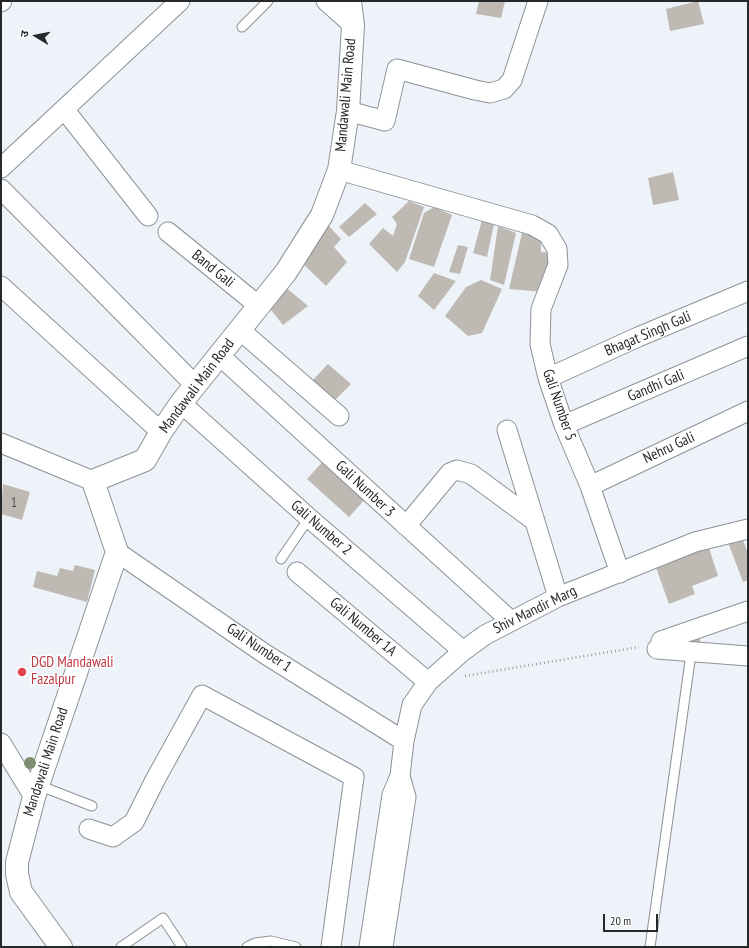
<!DOCTYPE html>
<meta charset="utf-8">
<style>
body{margin:0}
#map{position:relative;width:749px;height:948px;overflow:hidden;background:#edf3f8;font-family:"PT Sans Narrow","Noto Sans Devanagari",sans-serif}
canvas{display:block}
.frame{position:absolute;inset:0;border:2px solid #26292a;pointer-events:none}
.north{position:absolute;left:16px;top:16px;width:40px;height:40px;-webkit-text-stroke:3px #fff;paint-order:stroke;rotate:280deg;font-size:11px;font-weight:700;line-height:16px;text-align:center;color:#26292a}
.north::after{content:'';display:block;margin:auto;width:14px;height:18px;background:#26292a;clip-path:polygon(50% 0,100% 100%,50% 72%,0 100%)}
.scale{position:absolute;left:603px;top:914px;width:55px;height:18px;box-sizing:border-box;border:2px solid #26292a;border-top:0;padding-left:5px;font-size:12px;line-height:14px;white-space:nowrap;color:#26292a;-webkit-text-stroke:3px #fff;paint-order:stroke}
</style>
<div id="map">
<canvas width="749" height="948"></canvas>
<div class="frame"></div>
<div class="north">उ</div>
<div class="scale">20 m</div>
</div>
<script>
const ctx = document.querySelector('canvas').getContext('2d');
ctx.lineJoin = 'round';
function fillPath(path, color) {
  ctx.fillStyle = color;
  ctx.fill(path, 'evenodd');
}
function poly(rows) {
  const path = new Path2D();
  for (const r of rows) {
    path.moveTo(r[0], r[1]);
    for (let i = 2; i < r.length; i += 2) path.lineTo(r[i], r[i + 1]);
  }
  return path;
}
function trace(path, color, width, dash) {
  ctx.strokeStyle = color;
  ctx.lineWidth = width;
  ctx.lineCap = dash ? 'butt' : 'round';
  ctx.setLineDash(dash || []);
  ctx.stroke(path);
}
function drawText(font, color, halo, rows, align = 'center') {
  ctx.font = font + ' "PT Sans Narrow",sans-serif';
  ctx.lineWidth = 3;
  ctx.setLineDash([]);
  ctx.textBaseline = 'middle';
  ctx.strokeStyle = halo;
  ctx.fillStyle = color;
  for (const [text, x, y, turn = 0] of rows) {
    ctx.save();
    ctx.translate(x, y);
    ctx.rotate((+turn || 0) * Math.PI / 180);
    ctx.textAlign = isNaN(turn) ? turn : align;
    if (halo) ctx.strokeText(text, 0, 0);
    ctx.fillText(text, 0, 0);
    ctx.restore();
  }
}
fillPath(poly([
 [479,1,505,1,501,18,476,14],
 [698,1,704,24,670,31,666,9],
 [673,172,679,200,653,205,648,178],
 [409,201,424,207,405,262,397,272,369,244,383,228,393,236,397,224,392,217],
 [365,203,377,214,349,237,339,227],
 [434,207,452,215,434,267,409,259,424,213],
 [482,220,494,224,487,257,473,253],
 [328,225,341,239,334,247,347,262,326,286,299,260],
 [498,226,516,233,504,285,490,280],
 [522,233,541,238,541,252,552,253,545,292,509,289],
 [458,245,468,247,460,274,449,272],
 [434,273,456,281,434,310,418,296],
 [481,280,502,289,482,333,468,336,445,316,466,287],
 [283,285,308,306,283,325,267,305],
 [328,364,351,384,332,403,309,384],
 [327,457,368,496,349,517,307,479],
 [3,484,30,492,22,520,1,514],
 [742,537,748,554,748,580,743,582,728,542],
 [707,542,718,576,692,586,695,594,669,604,654,562],
 [75,565,95,570,87,602,33,587,37,571,57,576,60,568,73,571],
 [699,632,701,647,683,645]
]), '#bfb9b4');
const lane = poly([
 [242,27,268,1],
 [281,559,309,518],
 [38,785,92,806],
 [121,947,163,918,182,947],
 [247,947,255,943,271,941,296,947],
 [650,947,690,661]
]);
const street = poly([
 [326,1,353,25],
 [1,2,2,1],
 [64,109,148,216],
 [348,111,385,121,397,69,475,90,490,93,504,89,512,80,538,1],
 [1,168,180,1],
 [339,170,532,225,548,234,557,249,558,265,541,309,540,344,548,378,564,425,590,486,620,573],
 [1,189,195,385],
 [168,232,259,306],
 [1,286,161,432],
 [240,330,339,416],
 [220,356,511,621],
 [548,378,638,337,748,291],
 [181,403,309,518,463,651],
 [564,425,748,346],
 [507,430,558,597],
 [1,443,93,481],
 [590,486,748,411],
 [406,526,450,473,457,470,471,474,535,521],
 [117,552,265,654,404,741],
 [297,572,428,682],
 [661,641,748,611],
 [657,649,748,656],
 [1,743,34,797],
 [89,829,113,837,134,822,155,780,202,695,354,777,331,947],
 [369,947,392,795,400,776,404,741,412,705,428,682,463,651,485,635,558,597,695,542,748,529],
 [383,947,406,797,400,776]
]);
const secondary = poly([
 [61,947,21,892,17,874,17,862,34,797,117,552,93,481,145,460,161,432,181,403,286,272,322,215,339,170,348,111,353,25,350,1]
]);
trace(lane, '#8d9297', 11);
trace(street, '#8d9297', 21);
trace(secondary, '#8d9297', 24);
trace(poly([
 [465,676,639,647]
]), '#999da1', 2.5, [1, 3]);
trace(lane, '#fff', 9);
trace(street, '#fff', 19);
trace(secondary, '#fff', 22);
ctx.fillStyle = '#7f8e72';
for (const [x, y] of [
 [30,763]
]) {
  ctx.beginPath();
  ctx.arc(x, y, 6, 0, 2 * Math.PI);
  ctx.fill();
}
for (const [x, y, r, color] of [
 [22,672,5,"#e0444e"]
]) {
  const dot = new Path2D();
  dot.arc(x, y, r, 0, 2 * Math.PI);
  ctx.fillStyle = color;
  ctx.fill(dot);
  trace(dot, '#fff', 1.5);
}
drawText('13px', '#4c4d4c', null, [
 ["1",14,503]
]);
drawText('15px', '#26292a', '#fff', [
 ["Mandawali Main Road",346,95,-85],
 ["Band Gali",213,269,39],
 ["Bhagat Singh Gali",648,334,-23],
 ["Mandawali Main Road",197,386,-53],
 ["Gandhi Gali",656,386,-23],
 ["Gali Number 5",559,405,71],
 ["Nehru Gali",669,448,-25],
 ["Gali Number 3",365,489,43],
 ["Gali Number 2",321,528,41],
 ["Shiv Mandir Marg",535,610,-26],
 ["Gali Number 1A",363,627,40],
 ["Gali Number 1",259,648,34],
 ["Mandawali Main Road",46,762,-72]
]);
drawText('15px', '#be3a42', '#fff', [
 ["DGD Mandawali",31,663],
 ["Fazalpur",31,680]
], 'left');
</script>
